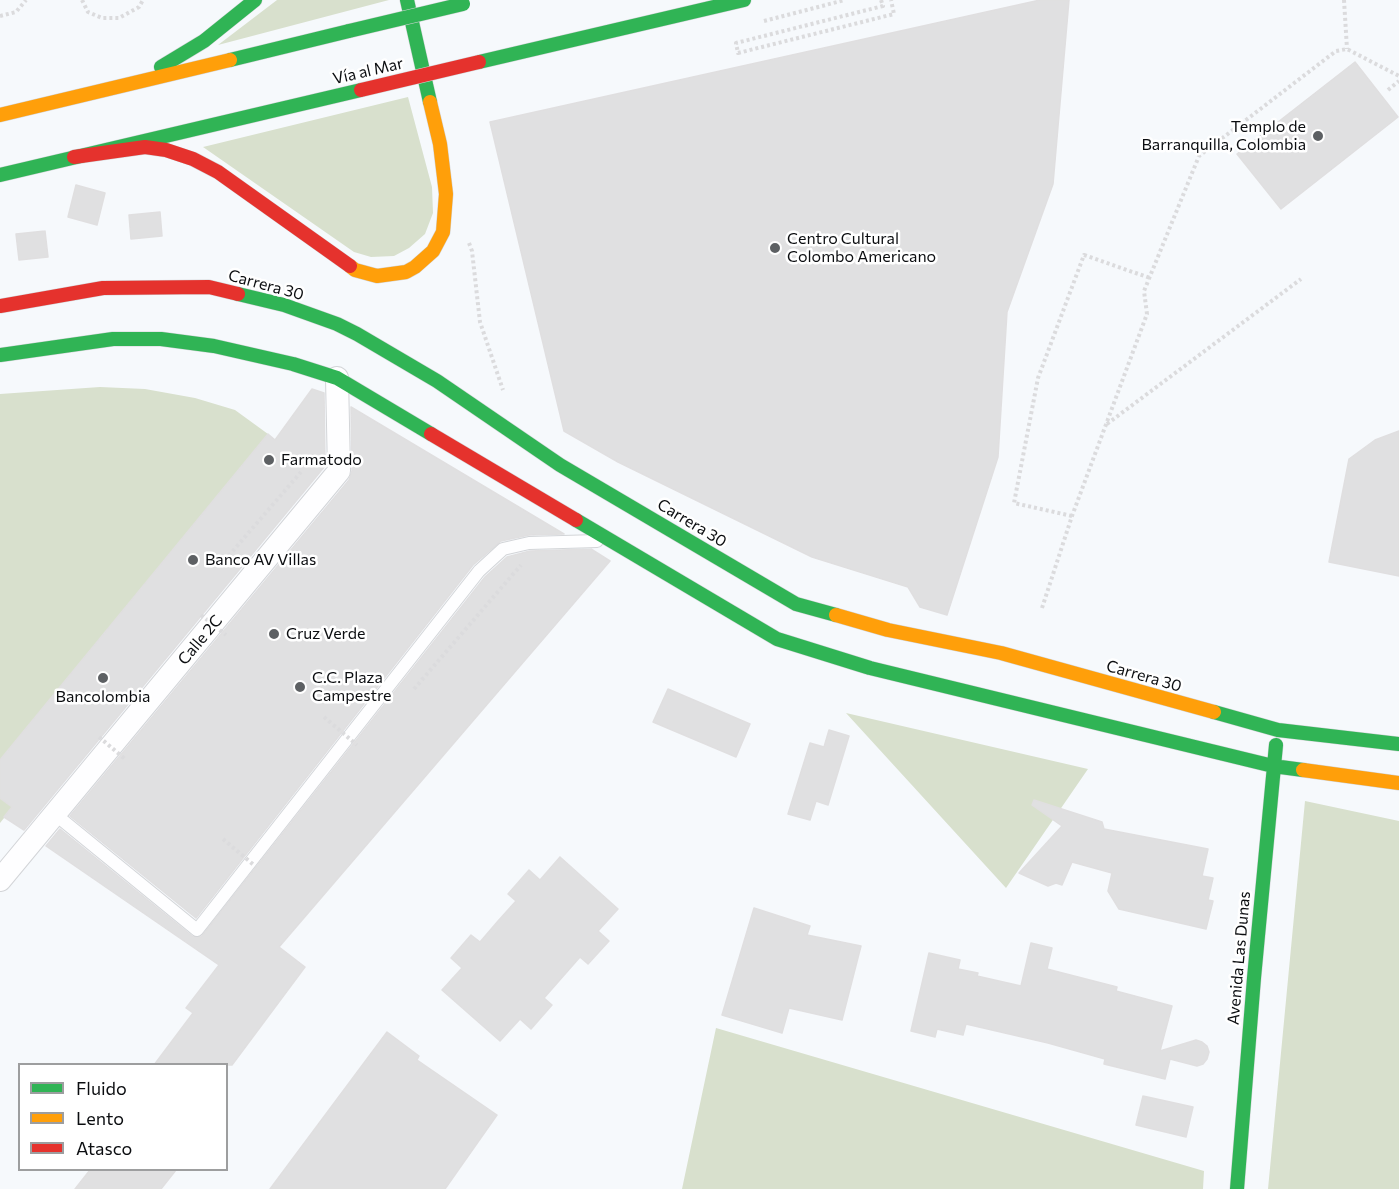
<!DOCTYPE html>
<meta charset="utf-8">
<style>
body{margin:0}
#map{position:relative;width:1399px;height:1189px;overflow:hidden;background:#f6f9fc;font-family:Commissioner,sans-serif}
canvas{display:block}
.legend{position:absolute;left:18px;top:1063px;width:210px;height:108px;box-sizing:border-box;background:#fff;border:2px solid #9d9e9f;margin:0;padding:8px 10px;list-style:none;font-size:18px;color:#0b0d10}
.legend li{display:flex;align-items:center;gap:12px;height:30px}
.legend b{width:30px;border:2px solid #9d9e9f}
</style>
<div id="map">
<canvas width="1399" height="1189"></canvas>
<ul class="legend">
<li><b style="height:8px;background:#30b455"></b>Fluido</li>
<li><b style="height:8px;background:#ff9f0a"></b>Lento</li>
<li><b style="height:8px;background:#e5322d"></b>Atasco</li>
</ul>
</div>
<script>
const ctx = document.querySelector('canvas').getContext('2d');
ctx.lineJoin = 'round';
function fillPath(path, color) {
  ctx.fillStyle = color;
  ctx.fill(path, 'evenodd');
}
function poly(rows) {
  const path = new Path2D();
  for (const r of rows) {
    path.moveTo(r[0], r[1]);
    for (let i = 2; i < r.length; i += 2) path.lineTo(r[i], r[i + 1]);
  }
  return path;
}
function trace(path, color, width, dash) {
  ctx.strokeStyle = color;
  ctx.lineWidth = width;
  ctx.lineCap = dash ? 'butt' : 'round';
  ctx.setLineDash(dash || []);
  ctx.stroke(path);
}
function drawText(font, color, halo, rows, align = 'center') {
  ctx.font = font + ' Commissioner,sans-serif';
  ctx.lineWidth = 5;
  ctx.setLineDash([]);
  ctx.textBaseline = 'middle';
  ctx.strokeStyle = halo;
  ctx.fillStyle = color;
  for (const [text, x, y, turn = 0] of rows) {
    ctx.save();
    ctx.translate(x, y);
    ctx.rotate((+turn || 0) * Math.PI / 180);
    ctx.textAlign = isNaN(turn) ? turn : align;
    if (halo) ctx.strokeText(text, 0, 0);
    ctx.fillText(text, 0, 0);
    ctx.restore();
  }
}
fillPath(poly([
 [277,0,389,0,218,45],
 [408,97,432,187,433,213,425,234,409,248,394,256,371,257,354,252,203,147],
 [100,387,145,389,195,398,235,410,268,434,0,760,0,394],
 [846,713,1088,769,1006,888],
 [0,798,13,807,0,823],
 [1305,801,1399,821,1399,1189,1268,1189],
 [716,1028,1204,1171,1203,1189,682,1189]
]), '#d8e0cd');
const building = poly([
 [1040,0,1069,0,1053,184,1007,312,998,457,947,615,920,607,908,587,812,557,618,462,564,431,490,122,1040,0],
 [1355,62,1398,117,1281,209,1237,154,1355,62],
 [76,185,105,193,97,225,68,217,76,185],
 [160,212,162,236,131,239,129,215,160,212],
 [45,231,48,257,19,260,16,234,45,231],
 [312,389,324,393,325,466,24,830,4,817,12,807,0,798,0,760,268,434,275,440,312,389],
 [351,407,564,534,529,535,501,541,473,565,196,918,70,816,349,480,352,471,351,407],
 [1399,431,1399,576,1329,562,1349,459,1375,440,1399,431],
 [591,549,610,561,279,947,305,967,232,1065,154,1065,193,1013,186,1008,219,965,46,846,60,829,192,936,201,937,485,577,507,557,530,551,591,549],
 [668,689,750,724,736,757,653,722,668,689],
 [829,730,849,736,828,805,816,801,810,820,788,814,810,743,824,747,829,730],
 [1034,800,1102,822,1104,829,1208,849,1202,876,1213,878,1208,900,1213,901,1206,929,1119,909,1108,891,1112,873,1072,862,1062,885,1056,883,1048,886,1019,873,1062,826,1032,805,1034,800],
 [560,857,618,909,598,931,609,941,588,964,580,957,544,998,552,1005,531,1029,520,1019,500,1041,442,990,462,968,451,958,471,935,480,942,498,921,516,901,508,894,529,870,540,880,560,857],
 [754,908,810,926,807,935,861,946,842,1020,789,1008,782,1033,722,1015,754,908],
 [1031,943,1052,948,1047,969,1117,987,1116,991,1172,1006,1160,1051,1196,1040,1202,1042,1207,1046,1209,1052,1207,1059,1203,1064,1197,1066,1170,1059,1165,1079,1104,1064,1105,1059,1048,1043,966,1024,963,1035,937,1029,935,1037,911,1031,929,953,960,960,958,969,978,973,977,976,1021,986,1031,943],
 [387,1032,419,1056,417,1060,497,1115,445,1189,270,1189,387,1032],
 [1143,1096,1193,1107,1186,1137,1136,1125,1143,1096],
 [90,1170,176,1170,161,1189,75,1189,90,1170]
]);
fillPath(building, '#e0e0e1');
trace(building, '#e0dfe0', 1.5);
const lane = poly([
 [56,815,197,930,479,571,503,549,529,543,597,541]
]);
const street = poly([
 [0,880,339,471,337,378]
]);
const fast = poly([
 [407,0,430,102],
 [230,60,349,31],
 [479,62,744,0],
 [161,67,204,41,255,0],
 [0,175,361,90],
 [238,294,284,305,337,324,357,334,437,381,560,465,796,604,836,615],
 [0,355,113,339,161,339,214,346,293,364,337,378,431,434],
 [576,520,777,639,870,668,1273,766,1303,770],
 [1214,712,1278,730,1399,744],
 [1237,1189,1254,978,1276,745]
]);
const slow = poly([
 [0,115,230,60],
 [350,266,355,270,377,276,406,272,415,267,433,251,443,232,446,194,440,144,430,102],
 [836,615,888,630,1001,653,1214,712],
 [1303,770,1399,783]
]);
const jam = poly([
 [74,157,145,147,166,150,193,159,218,172,350,266],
 [0,306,103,288,209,287,238,294],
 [431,434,576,520]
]);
trace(lane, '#d3d5d8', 14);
trace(street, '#d3d5d8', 24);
trace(fast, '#d3d5d8', 15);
trace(slow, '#d3d5d8', 15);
trace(jam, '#d3d5d8', 15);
trace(poly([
 [82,0,88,12,102,18,119,18,139,7,143,0],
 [881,0,883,6,736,43,738,53,894,14,891,0],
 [1344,0,1347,49],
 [0,16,16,12,26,0],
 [764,21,845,0],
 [1388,90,1399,81],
 [469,243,472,251,480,322,503,390],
 [1107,424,1301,279],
 [1072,516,1014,503,1038,378,1084,255,1150,278],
 [230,564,225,560,301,472],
 [1042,608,1072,516,1147,314,1144,291,1199,156,1336,51,1347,49,1399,76],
 [414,689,521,565]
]), '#dbdbdd', 4, [3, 3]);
trace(lane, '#fefeff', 12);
trace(street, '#fefeff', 22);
trace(fast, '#30b455', 14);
trace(slow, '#ff9f0a', 14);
trace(jam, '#e5322d', 14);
const fastBridge = poly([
 [349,31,463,4]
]);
const jamBridge = poly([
 [361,90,479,62]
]);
trace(fastBridge, '#d5d6d8', 15, []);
trace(jamBridge, '#d5d6d8', 15, []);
trace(poly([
 [201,615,226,635],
 [324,717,357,745],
 [99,737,125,759],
 [223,839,255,866]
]), '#dbdbdd', 4, [3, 3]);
trace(fastBridge, '#30b455', 14);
trace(jamBridge, '#e5322d', 14);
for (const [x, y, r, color] of [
 [1318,136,6,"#5d6063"],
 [775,248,6,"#5d6063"],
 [269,460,6,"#5d6063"],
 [193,560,6,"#5d6063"],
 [274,634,6,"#5d6063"],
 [103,678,6,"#5d6063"],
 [300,687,6,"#5d6063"]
]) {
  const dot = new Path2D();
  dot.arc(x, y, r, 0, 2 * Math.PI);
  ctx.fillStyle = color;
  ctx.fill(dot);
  trace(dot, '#fff', 2);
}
drawText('16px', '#0b0d10', '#fff', [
 ["Vía al Mar",368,71,-13],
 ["Carrera 30",266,285,15],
 ["Carrera 30",692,523,31],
 ["Calle 2C",200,640,-50],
 ["Carrera 30",1144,676,16],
 ["Avenida Las Dunas",1239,958,-85]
]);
drawText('16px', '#0b0d10', '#fff', [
 ["Templo de",1306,127,"right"],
 ["Barranquilla, Colombia",1306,145,"right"],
 ["Centro Cultural",787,239],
 ["Colombo Americano",787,257],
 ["Farmatodo",281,460],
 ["Banco AV Villas",205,560],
 ["Cruz Verde",286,634],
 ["C.C. Plaza",312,678],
 ["Campestre",312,696],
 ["Bancolombia",103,697,"center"]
], 'left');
</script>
